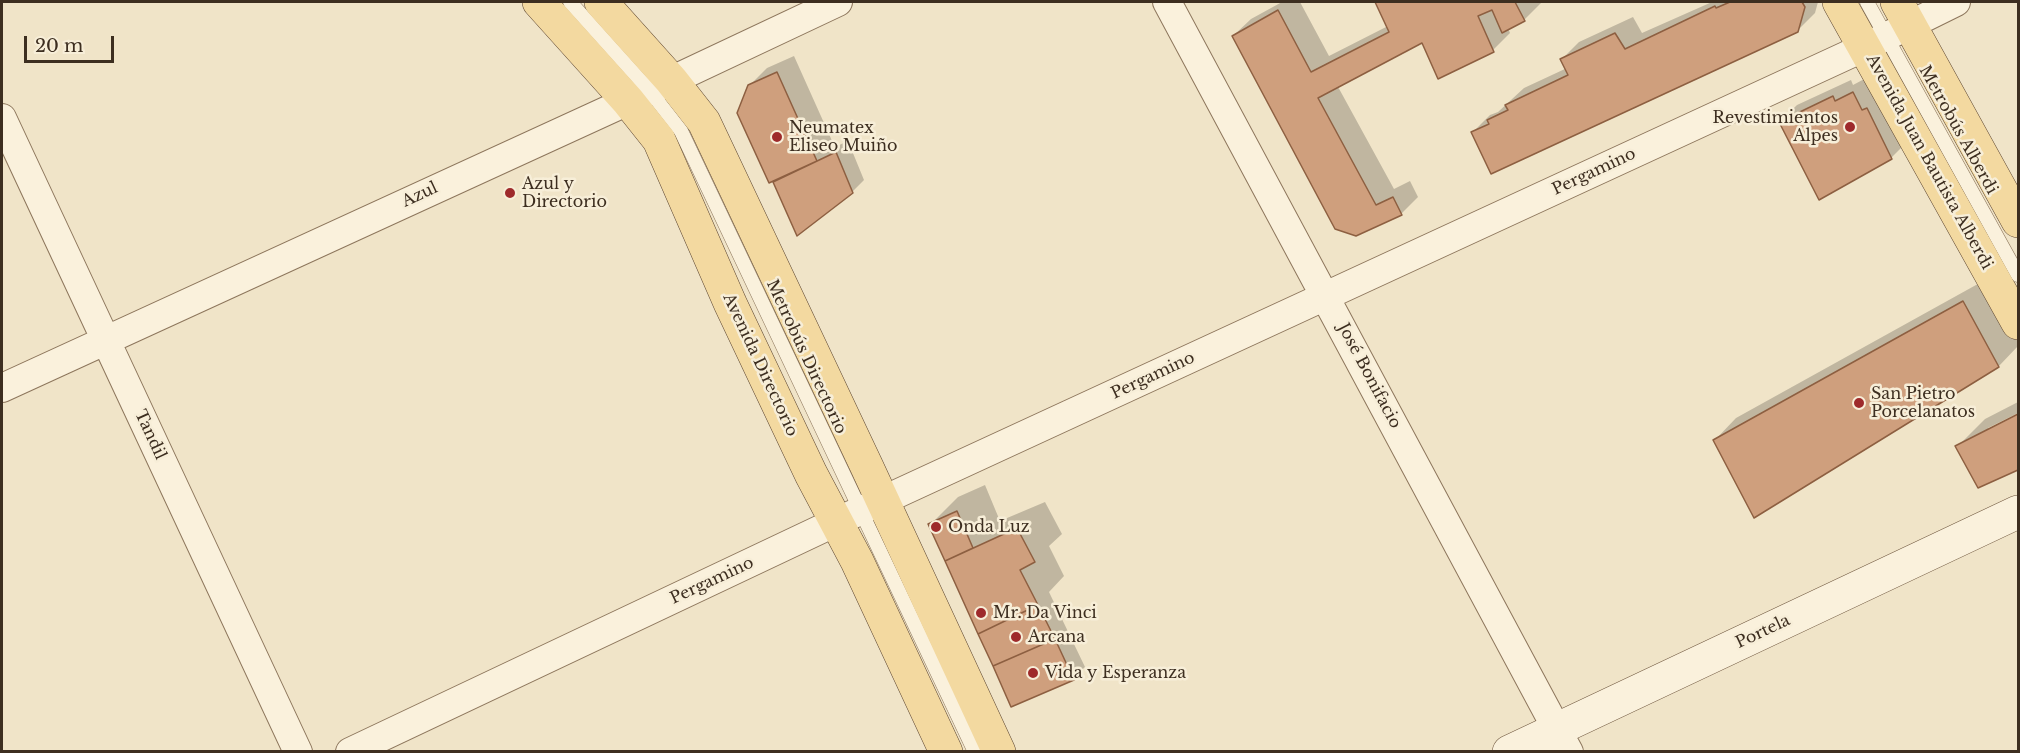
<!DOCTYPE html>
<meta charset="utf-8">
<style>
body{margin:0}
#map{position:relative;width:2020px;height:753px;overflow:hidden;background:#f0e4c8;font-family:"Libre Baskerville",serif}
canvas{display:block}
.frame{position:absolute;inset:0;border:3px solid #3d2e20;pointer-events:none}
.scale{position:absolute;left:24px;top:36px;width:90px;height:27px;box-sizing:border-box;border:3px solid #3d2e20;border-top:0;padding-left:8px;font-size:18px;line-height:21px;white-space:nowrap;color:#3d2e20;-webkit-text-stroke:4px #f7eed8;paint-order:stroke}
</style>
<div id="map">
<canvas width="2020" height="753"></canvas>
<div class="frame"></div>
<div class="scale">20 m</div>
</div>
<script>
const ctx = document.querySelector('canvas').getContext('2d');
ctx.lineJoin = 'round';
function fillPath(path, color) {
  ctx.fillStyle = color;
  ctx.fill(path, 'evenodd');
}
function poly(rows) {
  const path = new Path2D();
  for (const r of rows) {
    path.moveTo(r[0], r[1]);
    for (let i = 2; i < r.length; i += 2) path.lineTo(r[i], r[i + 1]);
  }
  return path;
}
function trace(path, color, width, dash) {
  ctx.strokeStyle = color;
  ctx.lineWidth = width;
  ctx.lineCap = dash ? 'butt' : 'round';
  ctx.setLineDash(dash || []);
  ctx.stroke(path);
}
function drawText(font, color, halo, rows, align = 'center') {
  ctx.font = font + ' "Libre Baskerville",serif';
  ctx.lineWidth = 5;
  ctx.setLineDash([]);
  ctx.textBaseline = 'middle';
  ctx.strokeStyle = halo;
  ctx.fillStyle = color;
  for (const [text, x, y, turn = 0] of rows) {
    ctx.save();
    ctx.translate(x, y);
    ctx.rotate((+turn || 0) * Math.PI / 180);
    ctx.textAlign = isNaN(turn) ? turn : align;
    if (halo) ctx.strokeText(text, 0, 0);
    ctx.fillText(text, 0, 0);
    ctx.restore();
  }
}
fillPath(poly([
 [1282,2,1300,2,1329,56,1388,26,1377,2,1540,2,1541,3,1524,20,1508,28,1510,33,1493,50,1422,40,1337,85,1394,189,1410,181,1418,197,1401,214,1356,235,1233,36,1251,19],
 [1712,2,1818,2,1815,13,1798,30,1473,132,1490,115,1498,112,1524,88,1567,68,1562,59,1579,42,1633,17,1642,33],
 [794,56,833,143,824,152,848,141,864,180,852,192,774,182,780,177,749,86,767,68],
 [806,164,807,167,786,177,786,173],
 [1870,76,1909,140,1891,158,1820,198,1780,122,1797,105,1851,80,1853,85],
 [1985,280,2018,342,2018,346,1999,366,1754,516,1715,440,1736,418],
 [2018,402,2018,413,1988,428,1988,431,2018,416,2018,468,1978,486,1957,447,1985,419],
 [985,485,1000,521,1045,502,1062,534,1049,546,1064,576,1049,592,1085,667,1073,678,1012,705,930,525,958,497]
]), '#0003');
const building = poly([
 [1375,2,1515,2,1525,21,1502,33,1492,10,1478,16,1494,52,1438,79,1422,43,1318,98,1376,205,1393,197,1402,215,1356,236,1335,229,1232,36,1278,10,1311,72,1389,32,1375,2],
 [1730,2,1802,2,1805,7,1798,32,1491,174,1471,132,1489,124,1487,120,1508,110,1505,105,1568,75,1560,59,1615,33,1625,49,1715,6,1716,8,1730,2],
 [777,72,817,161,769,183,737,113,748,85,777,72],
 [1853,92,1862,110,1867,108,1892,159,1819,200,1779,122,1833,96,1835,101,1853,92],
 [836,152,853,193,797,236,773,182,836,152],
 [1963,301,1999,367,1754,518,1713,440,1963,301],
 [2018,414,2018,470,1978,488,1955,446,2018,414],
 [957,511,973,548,945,561,928,524,957,511],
 [1017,528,1035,562,1020,570,1038,605,978,634,945,561,1017,528],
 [1038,605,1055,639,993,666,978,634,1038,605],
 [1055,639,1074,680,1011,707,993,666,1055,639]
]);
fillPath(building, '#cf9f7d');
trace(building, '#8d5f41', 1.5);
const lane = poly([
 [570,2,649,90,681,131,975,752],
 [1867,2,2018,275]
]);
const street = poly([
 [1167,2,1569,752],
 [2,118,298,752],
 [2,388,628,101,838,2],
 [350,752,836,522,1865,47,1956,2]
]);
const secondary = poly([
 [1509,752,2018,512]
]);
const primary = poly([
 [539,2,628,101,659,140,730,303,811,474,857,561,946,752],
 [601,2,671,80,704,122,867,467,999,752],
 [1839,2,2018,323],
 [1897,2,2018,221]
]);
trace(lane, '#8d765c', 15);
trace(street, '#8d765c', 30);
trace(secondary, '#6f573f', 34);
trace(primary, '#5b4430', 34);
trace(lane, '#faf1dc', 14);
trace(street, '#faf1dc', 28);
trace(secondary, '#faf1dc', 33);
trace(primary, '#f3d9a0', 33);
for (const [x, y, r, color] of [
 [1850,127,6,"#9e2a2b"],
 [777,137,6,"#9e2a2b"],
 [510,193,6,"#9e2a2b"],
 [1859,403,6,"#9e2a2b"],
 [936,527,6,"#9e2a2b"],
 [981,613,6,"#9e2a2b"],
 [1016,637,6,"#9e2a2b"],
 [1033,673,6,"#9e2a2b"]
]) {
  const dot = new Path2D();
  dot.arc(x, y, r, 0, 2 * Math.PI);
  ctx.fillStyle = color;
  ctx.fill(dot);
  trace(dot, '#f7eed8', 2);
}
drawText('16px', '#3d2e20', '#f7eed8', [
 ["Revestimientos",1838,118,"right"],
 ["Alpes",1838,136,"right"],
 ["Neumatex",789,128],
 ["Eliseo Muiño",789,146],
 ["Azul y",522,184],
 ["Directorio",522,202],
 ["San Pietro",1871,394],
 ["Porcelanatos",1871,412],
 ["Onda Luz",948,527],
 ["Mr. Da Vinci",993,613],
 ["Arcana",1028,637],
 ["Vida y Esperanza",1045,673]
], 'left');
drawText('16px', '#3d2e20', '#f7eed8', [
 ["Metrobús Alberdi",1958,130,61],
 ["Avenida Juan Bautista Alberdi",1929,162,61],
 ["Pergamino",1594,172,-25],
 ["Azul",420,195,-25],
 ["Metrobús Directorio",806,357,65],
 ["Avenida Directorio",760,365,65],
 ["Pergamino",1153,376,-25],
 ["José Bonifacio",1369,376,62],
 ["Tandil",150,435,65],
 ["Pergamino",712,581,-25],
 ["Portela",1763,632,-25]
]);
</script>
